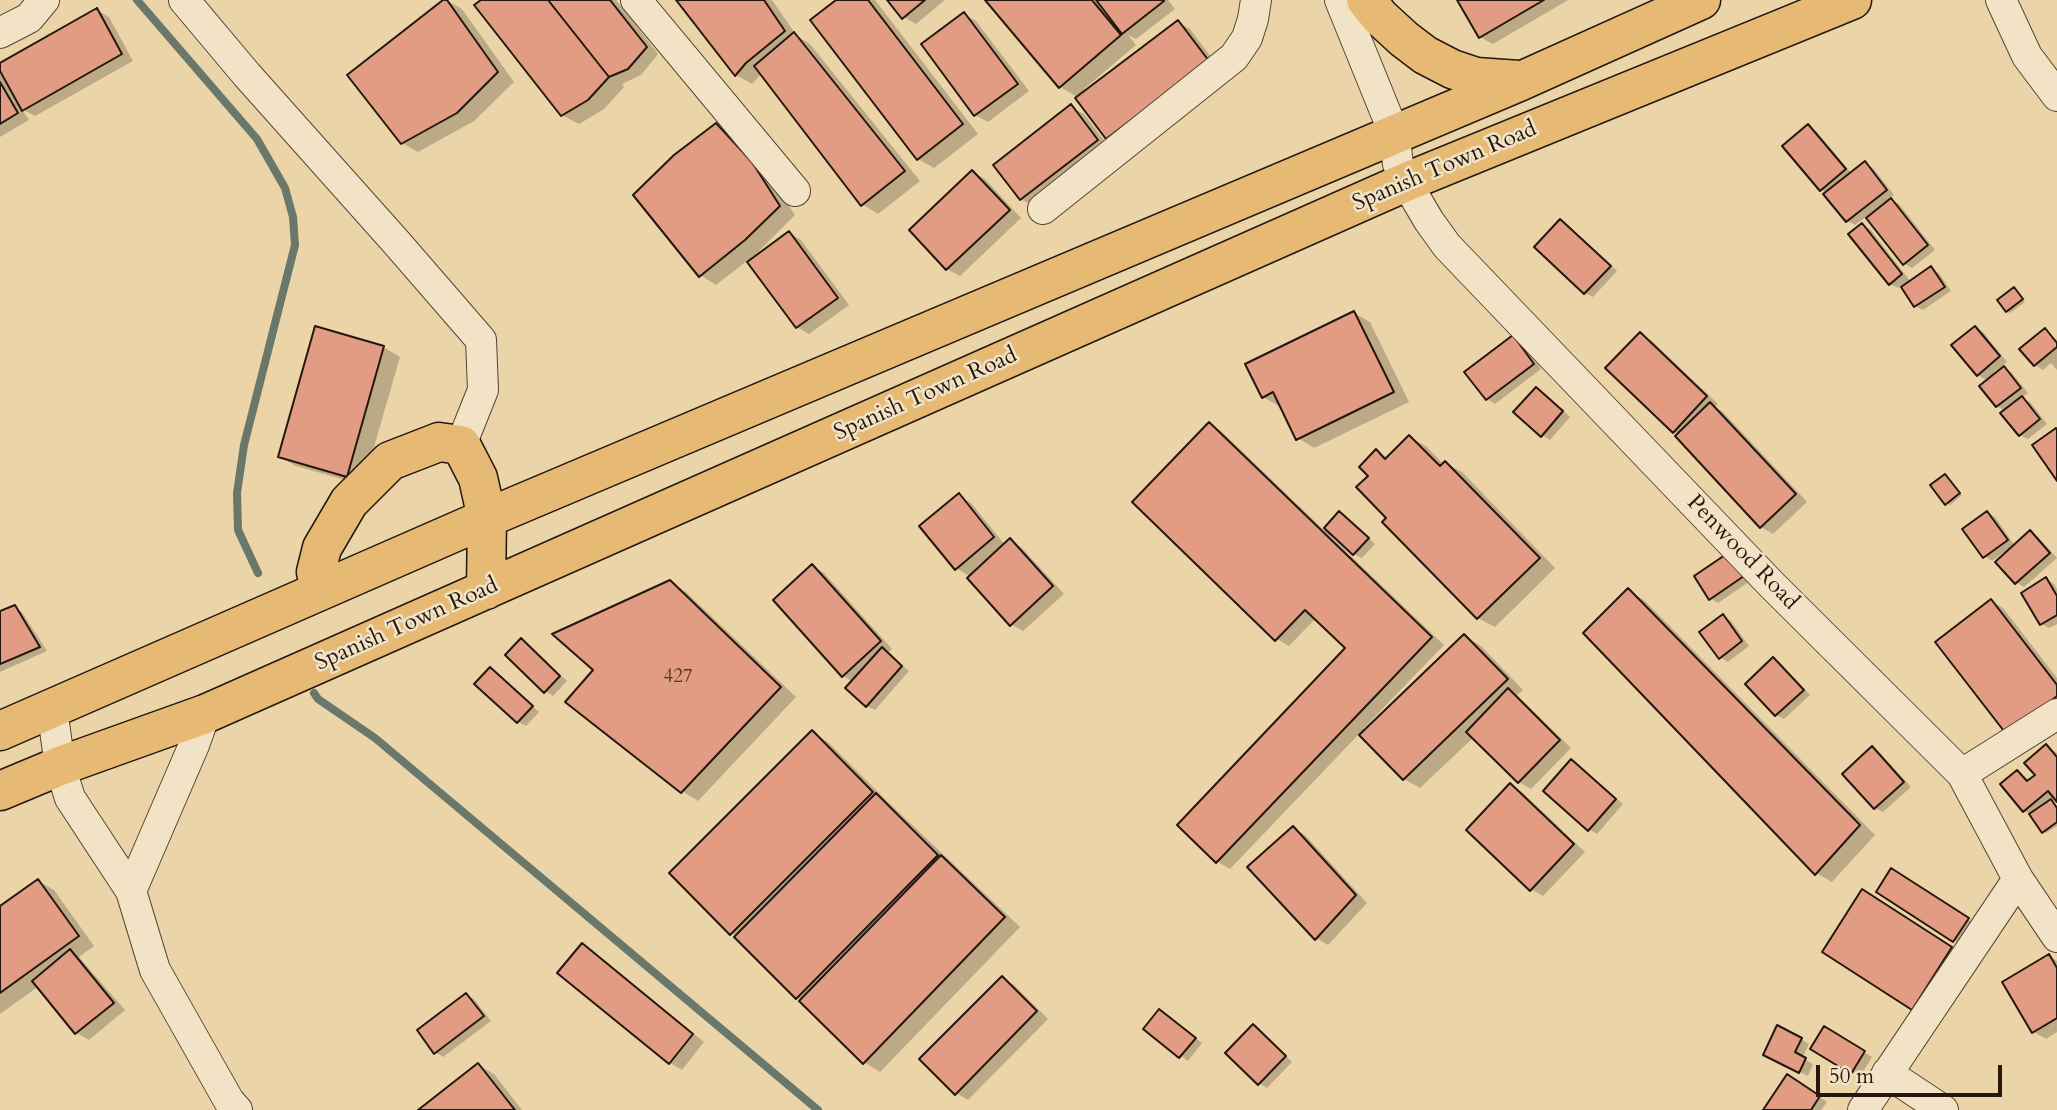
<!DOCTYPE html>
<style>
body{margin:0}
#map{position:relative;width:2057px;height:1110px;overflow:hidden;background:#ebd4a7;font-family:Cardo,serif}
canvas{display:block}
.scale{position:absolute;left:1816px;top:1065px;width:186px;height:32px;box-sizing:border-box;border:4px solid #23170f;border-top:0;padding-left:9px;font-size:21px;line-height:24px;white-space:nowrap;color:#23170f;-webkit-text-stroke:5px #f2e3c6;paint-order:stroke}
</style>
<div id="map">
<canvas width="2057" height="1110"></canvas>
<div class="scale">50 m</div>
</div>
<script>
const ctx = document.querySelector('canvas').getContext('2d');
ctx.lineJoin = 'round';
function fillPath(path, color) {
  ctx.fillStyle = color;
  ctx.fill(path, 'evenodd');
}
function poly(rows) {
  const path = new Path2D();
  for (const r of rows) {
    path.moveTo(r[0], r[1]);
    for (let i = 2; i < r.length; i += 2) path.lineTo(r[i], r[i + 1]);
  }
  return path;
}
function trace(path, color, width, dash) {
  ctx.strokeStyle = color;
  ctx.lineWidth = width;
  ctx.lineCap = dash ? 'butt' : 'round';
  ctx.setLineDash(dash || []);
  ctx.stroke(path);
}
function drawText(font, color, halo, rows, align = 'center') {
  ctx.font = font + ' Cardo,serif';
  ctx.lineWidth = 5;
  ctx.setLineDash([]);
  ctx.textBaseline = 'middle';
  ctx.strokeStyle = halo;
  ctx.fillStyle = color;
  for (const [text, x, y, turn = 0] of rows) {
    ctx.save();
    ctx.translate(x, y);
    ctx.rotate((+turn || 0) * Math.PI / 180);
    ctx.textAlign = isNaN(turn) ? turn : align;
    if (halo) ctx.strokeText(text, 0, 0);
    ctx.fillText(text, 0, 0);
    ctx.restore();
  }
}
fillPath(poly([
 [446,0,462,9,514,82,474,121,418,152,402,143],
 [483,0,616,0,658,54,641,75,622,84,624,87,604,109,579,124,562,115],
 [678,0,772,0,797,36,810,44,920,181,878,214,862,204,762,73,752,84,736,75],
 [839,0,875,0,978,134,934,168,918,159],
 [889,0,945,0,916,24,904,17],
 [987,0,1168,0,1175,9,1136,39,1128,35,1136,45,1084,89,1086,91,1178,22,1190,29,1220,69,1120,145,1107,138,1079,98,1060,87],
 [1459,0,1568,0,1493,44,1480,37],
 [97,10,109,17,133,61,35,116,22,109,29,120,0,137,0,73,5,76,0,65],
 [964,14,976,21,1029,91,988,122,975,115,923,45],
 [1071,107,1084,114,1109,147,1033,206,1021,199],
 [716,125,732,135,768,173,795,215,756,254,758,256,789,233,801,240,849,305,809,334,797,327,748,260,716,285,700,275],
 [1808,126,1816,131,1852,174,1865,163,1873,168,1894,195,1889,199,1899,204,1935,250,1912,268,1904,263,1867,216,1855,225,1847,221,1827,193,1821,189],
 [972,172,985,179,1021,218,960,276,947,269],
 [1560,221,1568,225,1617,271,1593,297,1585,293,1536,247],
 [1862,225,1870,229,1911,282,1931,268,1939,273,1951,291,1923,310,1915,306,1902,285,1898,288,1890,284],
 [2014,289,2025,302,2010,313,2007,311],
 [1354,313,1370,322,1409,402,1314,448,1298,438,1282,405,1279,406,1263,397],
 [1975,328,1983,332,2007,362,1994,372,1996,375,2004,368,2012,373,2028,393,2022,398,2030,402,2047,424,2028,439,2020,435,2005,411,1997,406,1988,381,1978,375],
 [2045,330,2057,340,2057,370,2051,363,2043,370,2035,365],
 [1640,334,1652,341,1718,404,1715,407,1723,412,1807,502,1773,534,1761,527,1679,434,1674,431],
 [1513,337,1521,342,1541,369,1495,404,1487,399],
 [383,347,400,357,363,485,296,466,280,457],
 [1536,389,1544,393,1570,417,1550,440,1542,435],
 [1209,424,1221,431,1324,530,1339,513,1347,518,1375,544,1362,558,1354,554,1333,534,1330,536,1444,645,1363,729,1366,731,1465,636,1481,646,1523,690,1517,695,1571,748,1531,789,1519,782,1474,737,1420,788,1404,779,1360,733,1230,869,1218,862,1179,824,1348,648,1316,618,1289,646,1277,639,1134,502],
 [1409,437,1426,446,1444,465,1445,463,1462,472,1555,568,1495,627,1478,618,1384,522,1389,518,1370,476,1376,451,1388,458],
 [1945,476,1962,495,1950,505,1946,503],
 [959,496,971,503,1005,545,1010,541,1022,548,1064,594,1023,631,1011,624,971,577,956,568],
 [1987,513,1995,517,2015,546,2031,532,2038,537,2057,558,2024,587,2016,582,2004,552,1992,561,1985,556],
 [1728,555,1750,581,1718,603,1710,598],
 [812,566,824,573,892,649,888,653,909,671,875,710,867,706,853,682,843,676],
 [2046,579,2054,584,2057,589,2057,624,2049,628,2042,624],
 [670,582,686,592,796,697,698,801,682,791],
 [1628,590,1644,600,1875,835,1832,882,1816,873],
 [1991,601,2003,608,2057,678,2057,712],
 [14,607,22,612,47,651,0,672,0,613],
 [1723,616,1731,621,1749,646,1728,662,1720,657],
 [521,640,529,645,567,681,553,696,545,691],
 [1773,659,1781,664,1810,695,1784,719,1776,715,1747,684],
 [490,669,498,674,539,712,526,726,518,722],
 [812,733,828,742,888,802,1020,927,880,1072,864,1062,737,936,732,933],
 [2046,746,2057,753,2057,799,2054,796,2049,800,2057,807,2057,826,2046,833,2032,815,2024,811,2018,772,2030,781,2037,775],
 [1873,748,1880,753,1911,787,1883,812,1875,808,1845,774],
 [1572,761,1579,766,1623,804,1597,834,1589,829],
 [1511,786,1523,793,1585,852,1543,896,1531,889],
 [1293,828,1305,835,1367,903,1328,945,1316,938],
 [1900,875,1975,924,1962,945,1878,891],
 [38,881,54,890,94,946,79,957,125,1010,89,1040,77,1033,39,986,0,1014,0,908],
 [1874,899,1963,955,1925,1015,1913,1009],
 [582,945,594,952,704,1042,682,1070,670,1063],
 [2049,956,2057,961,2057,1032,2046,1039,2034,1032],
 [1002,978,1014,985,1048,1019,968,1100,956,1093],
 [466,995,474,999,491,1021,443,1057,435,1052],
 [1160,1011,1202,1043,1188,1061,1145,1029],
 [1253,1027,1261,1031,1292,1062,1267,1088,1259,1083],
 [1824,1028,1872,1057,1860,1077,1812,1048],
 [1801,1039,1809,1044,1802,1058,1813,1064,1808,1076,1773,1059],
 [478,1065,494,1074,522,1110,421,1110],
 [1796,1081,1827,1102,1821,1110,1765,1110]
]), '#0003');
trace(poly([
 [137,0,257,139,285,188,293,217,295,245,244,445,237,493,238,530,258,573],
 [314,693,318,699,375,738,818,1110]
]), '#69786a', 8);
const building = poly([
 [443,0,447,0,498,72,457,113,401,144,347,75,443,0],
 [481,0,548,0,609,77,588,100,561,116,474,5,481,0],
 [548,0,610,0,647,47,628,69,609,77,548,0],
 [676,0,764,0,785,31,746,63,735,76,676,0],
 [836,0,868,0,963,124,917,160,810,20,836,0],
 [887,0,925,0,902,19,887,0],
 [985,0,1092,0,1121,35,1059,88,985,0],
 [1096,0,1163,0,1164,1,1122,34,1096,0],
 [1457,0,1544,0,1479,38,1457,0],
 [97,8,122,54,22,111,0,71,0,63,97,8],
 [964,12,1018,84,974,116,921,44,964,12],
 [1178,20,1209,61,1106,139,1075,98,1178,20],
 [794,32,905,171,861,206,754,66,794,32],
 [0,82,18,113,0,124,0,82],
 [1071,104,1098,140,1020,200,993,165,1071,104],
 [716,123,752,162,780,206,745,240,699,277,633,195,674,155,716,123],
 [1808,124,1846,169,1820,191,1782,146,1808,124],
 [1865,161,1887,190,1846,222,1823,194,1865,161],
 [972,170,1010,210,946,270,909,230,972,170],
 [1891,198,1928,245,1903,265,1866,218,1891,198],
 [1560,219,1611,266,1584,294,1534,247,1560,219],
 [1862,223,1902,274,1889,285,1848,234,1862,223],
 [789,231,838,298,796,328,747,262,789,231],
 [1931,266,1945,287,1914,307,1901,287,1931,266],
 [2014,287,2023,299,2006,312,1997,300,2014,287],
 [1354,311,1394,392,1296,440,1273,392,1262,398,1245,364,1354,311],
 [315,326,384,346,347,477,278,457,315,326],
 [1975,326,2000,356,1977,376,1951,345,1975,326],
 [2045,328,2057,343,2057,347,2034,366,2019,349,2045,328],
 [1640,332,1707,396,1673,433,1605,368,1640,332],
 [1513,335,1534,364,1486,400,1464,372,1513,335],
 [2004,366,2021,388,1996,407,1979,386,2004,366],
 [1536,387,1563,411,1541,437,1513,412,1536,387],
 [2022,396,2040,419,2019,436,2000,413,2022,396],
 [1710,402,1796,494,1760,528,1675,436,1710,402],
 [1209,422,1432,637,1216,863,1177,825,1345,648,1305,610,1275,641,1132,502,1209,422],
 [2056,428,2057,430,2057,481,2032,445,2056,428],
 [1409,435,1440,466,1445,461,1540,558,1477,619,1382,522,1386,518,1356,487,1368,476,1359,467,1376,449,1385,459,1409,435],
 [1945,474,1960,493,1945,505,1930,485,1945,474],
 [959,493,994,537,955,570,919,526,959,493],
 [1339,511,1369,538,1353,555,1324,528,1339,511],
 [1987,511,2008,540,1983,558,1962,529,1987,511],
 [2030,530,2050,553,2015,584,1995,562,2030,530],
 [1010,538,1053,586,1010,626,967,578,1010,538],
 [1728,553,1744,576,1709,600,1694,576,1728,553],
 [812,564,881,641,842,677,773,600,812,564],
 [2046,577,2057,596,2057,615,2040,625,2021,593,2046,577],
 [670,580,781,687,681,793,565,702,593,670,552,634,670,580],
 [1628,588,1860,825,1815,875,1583,633,1628,588],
 [1991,599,2057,685,2057,696,2007,735,1935,642,1991,599],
 [15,605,40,647,0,664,0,611,15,605],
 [1723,614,1742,641,1719,659,1699,632,1723,614],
 [1464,634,1508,679,1403,780,1359,735,1464,634],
 [521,638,560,676,544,693,505,655,521,638],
 [882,647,902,666,866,707,845,688,882,647],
 [1773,657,1804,690,1775,716,1745,684,1773,657],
 [490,667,533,706,517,723,474,684,490,667],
 [1508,688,1560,740,1518,783,1466,732,1508,688],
 [812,730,873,792,730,935,669,873,812,730],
 [2046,744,2057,757,2057,802,2048,791,2023,812,2000,784,2017,770,2027,781,2035,775,2024,763,2046,744],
 [1872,746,1904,782,1874,809,1842,774,1872,746],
 [1571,759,1616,799,1588,831,1543,791,1571,759],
 [1510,783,1574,844,1530,891,1466,830,1510,783],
 [876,793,938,855,796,999,734,937,876,793],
 [2051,799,2057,808,2057,822,2042,833,2029,814,2051,799],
 [1293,826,1356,895,1315,940,1247,867,1293,826],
 [941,855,1005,917,863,1064,799,1001,941,855],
 [1891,868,1969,918,1953,942,1876,892,1891,868],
 [38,879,79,936,0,993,0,906,38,879],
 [1862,889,1952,947,1912,1010,1822,952,1862,889],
 [582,943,693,1034,669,1064,557,973,582,943],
 [70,949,114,1003,75,1034,32,981,70,949],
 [2049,954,2057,968,2057,1018,2032,1033,2002,982,2049,954],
 [1002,976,1037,1011,955,1095,919,1059,1002,976],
 [466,993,484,1016,434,1054,417,1030,466,993],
 [1159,1009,1196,1038,1179,1058,1143,1029,1159,1009],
 [1253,1024,1286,1056,1258,1085,1225,1053,1253,1024],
 [1777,1025,1802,1038,1795,1052,1806,1058,1799,1073,1763,1055,1777,1025],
 [1824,1026,1865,1051,1851,1074,1810,1049,1824,1026],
 [478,1063,515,1110,418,1110,478,1063],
 [1787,1074,1820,1096,1811,1110,1763,1110,1787,1074]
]);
fillPath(building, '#e29c84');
trace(building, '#23170f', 2);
const minor = poly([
 [184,0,247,75,396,242,481,340,483,390,461,445],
 [636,0,795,191],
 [1340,0,1394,133,1398,164,1406,182,1429,221,1447,246,1771,584,1962,774,2018,879,2057,937],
 [2001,0,2027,56,2057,96],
 [0,33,29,18,44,0],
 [1043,209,1234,57,1247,38,1253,19,1256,0],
 [52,709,60,766,70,798,131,891,155,970,229,1101,237,1110],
 [1962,774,2057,714],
 [131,891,194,745,205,714],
 [1887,1073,1943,1110],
 [1863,1110,2018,879]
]);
const highway = poly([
 [1366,0,1380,17,1404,39,1425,55,1452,69,1476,77,1519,80],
 [320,591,316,572,322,548,349,502,390,461,439,442,461,445,478,478,487,518,486,590],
 [0,731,487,518,1521,81,1701,0],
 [0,791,60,766,205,714,1406,182,1852,0]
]);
trace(minor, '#554635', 32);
trace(highway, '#23170f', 41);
trace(minor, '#f2e3c6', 30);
trace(highway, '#e6ba74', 38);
drawText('19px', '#53382c', null, [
 ["427",678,678]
]);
drawText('23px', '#23170f', '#f2e3c6', [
 ["Spanish Town Road",1445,167,-23],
 ["Spanish Town Road",926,395,-24],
 ["Penwood Road",1742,553,46],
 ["Spanish Town Road",407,625,-24]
]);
</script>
